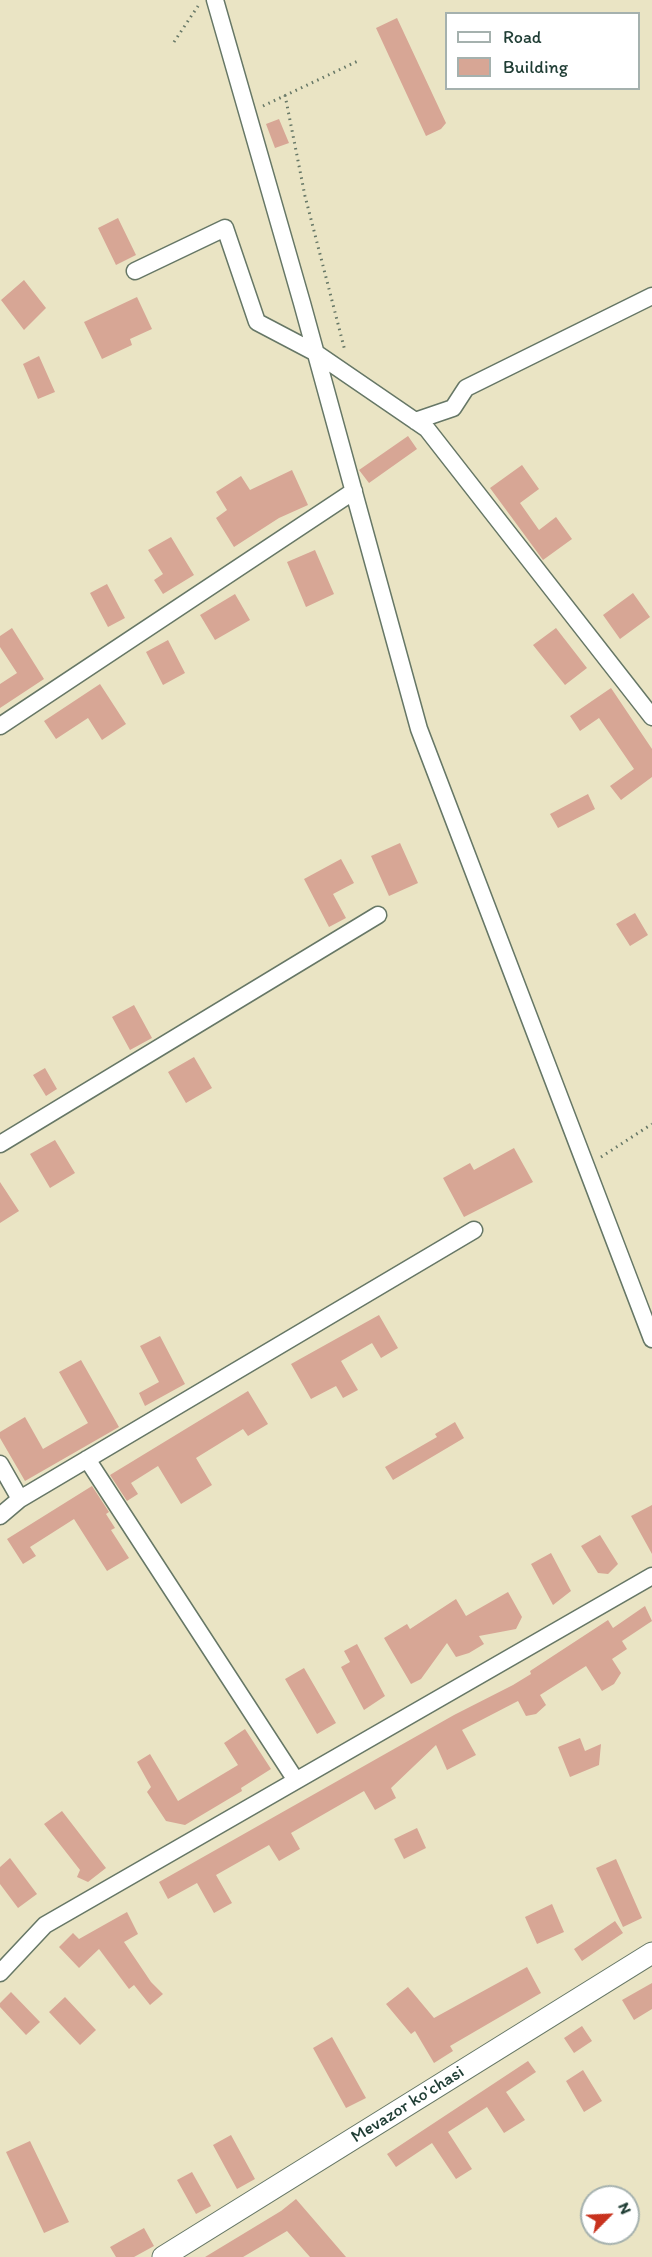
<!DOCTYPE html>
<style>
body{margin:0}
#map{position:relative;width:652px;height:2257px;overflow:hidden;background:#eae4c4;font-family:Itim,sans-serif}
canvas{display:block}
.legend{position:absolute;left:445px;top:12px;width:195px;height:78px;box-sizing:border-box;background:#fff;border:2px solid #a5b1ae;margin:0;padding:8px 10px;list-style:none;font-size:18px;color:#1f3d34}
.legend li{display:flex;align-items:center;gap:12px;height:30px}
.legend b{width:30px;border:2px solid #a5b1ae}
.north{position:absolute;left:580px;top:2185px;width:60px;height:60px;box-sizing:border-box;background:#fff;border:2px solid #a5b1ae;border-radius:50%;rotate:66deg;font-size:16px;font-weight:700;line-height:24px;text-align:center;color:#1f3d34}
.north::after{content:'';display:block;margin:auto;width:21px;height:27px;background:#c8321e;clip-path:polygon(50% 0,100% 100%,50% 72%,0 100%)}
</style>
<div id="map">
<canvas width="652" height="2257"></canvas>
<ul class="legend">
<li><b style="height:8px;background:#fff"></b>Road</li>
<li><b style="height:16px;background:#d7a695"></b>Building</li>
</ul>
<div class="north">N</div>
</div>
<script>
const ctx = document.querySelector('canvas').getContext('2d');
ctx.lineJoin = 'round';
function fillPath(path, color) {
  ctx.fillStyle = color;
  ctx.fill(path, 'evenodd');
}
function poly(rows) {
  const path = new Path2D();
  for (const r of rows) {
    path.moveTo(r[0], r[1]);
    for (let i = 2; i < r.length; i += 2) path.lineTo(r[i], r[i + 1]);
  }
  return path;
}
function trace(path, color, width, dash) {
  ctx.strokeStyle = color;
  ctx.lineWidth = width;
  ctx.lineCap = dash ? 'butt' : 'round';
  ctx.setLineDash(dash || []);
  ctx.stroke(path);
}
function drawText(font, color, halo, rows, align = 'center') {
  ctx.font = font + ' Itim,sans-serif';
  ctx.lineWidth = 4.5;
  ctx.setLineDash([]);
  ctx.textBaseline = 'middle';
  ctx.strokeStyle = halo;
  ctx.fillStyle = color;
  for (const [text, x, y, turn = 0] of rows) {
    ctx.save();
    ctx.translate(x, y);
    ctx.rotate((+turn || 0) * Math.PI / 180);
    ctx.textAlign = isNaN(turn) ? turn : align;
    if (halo) ctx.strokeText(text, 0, 0);
    ctx.fillText(text, 0, 0);
    ctx.restore();
  }
}
fillPath(poly([
 [397,18,446,123,441,129,426,136,376,28],
 [279,119,289,143,275,148,266,124],
 [118,218,136,255,116,265,98,228],
 [24,280,46,308,24,330,1,300],
 [137,297,152,329,130,339,132,345,102,359,84,322],
 [39,356,55,392,38,399,23,364],
 [408,436,417,449,369,483,359,470],
 [522,465,539,489,520,503,539,530,556,517,572,539,543,560,490,488],
 [292,470,308,505,279,518,234,547,216,518,227,510,216,492,241,476,250,490],
 [171,537,194,575,163,594,154,580,163,574,148,550],
 [315,550,334,594,306,607,287,562],
 [107,584,125,618,108,627,90,593],
 [633,593,650,617,620,639,603,615],
 [235,594,250,620,215,640,200,615],
 [12,628,44,679,0,708,0,684,17,673,0,647,0,636],
 [556,628,587,668,565,685,533,645],
 [168,640,185,673,163,685,146,652],
 [100,684,126,724,102,740,88,718,56,739,44,721],
 [611,688,652,749,652,777,621,800,610,786,634,769,599,718,580,731,570,716],
 [588,794,595,809,558,828,550,814],
 [400,843,418,883,389,896,371,856],
 [341,859,354,883,333,894,346,918,329,927,304,879],
 [635,913,648,935,630,946,616,924],
 [134,1005,152,1038,130,1050,112,1017],
 [194,1057,212,1088,186,1103,168,1072],
 [45,1068,57,1089,46,1096,33,1075],
 [55,1140,75,1173,50,1188,30,1154],
 [514,1148,533,1182,464,1217,443,1178,470,1163,474,1170],
 [0,1182,19,1211,0,1223],
 [379,1315,398,1348,381,1358,372,1343,341,1361,358,1390,343,1398,336,1386,311,1399,291,1364],
 [160,1336,185,1384,145,1406,139,1393,159,1382,140,1346],
 [81,1360,119,1427,25,1481,0,1438,0,1432,25,1417,43,1449,88,1423,59,1372],
 [248,1391,268,1424,248,1436,243,1429,196,1458,212,1485,181,1504,158,1466,131,1483,138,1494,127,1501,110,1475],
 [455,1422,464,1438,393,1480,385,1467,437,1437,435,1434],
 [92,1486,109,1512,106,1514,115,1528,111,1530,129,1558,107,1571,74,1519,30,1547,36,1556,23,1564,7,1539],
 [652,1505,652,1554,631,1516],
 [600,1535,618,1564,608,1574,598,1573,581,1546],
 [551,1553,571,1591,553,1605,531,1564],
 [508,1592,522,1617,516,1629,479,1636,484,1644,469,1653,456,1657,447,1643,421,1679,411,1684,384,1638,407,1624,410,1629,456,1599,466,1616],
 [645,1606,652,1621,622,1641,627,1649,612,1659,621,1673,614,1684,602,1691,586,1666,540,1695,546,1705,536,1714,526,1716,518,1701,462,1730,476,1755,447,1770,436,1745,391,1788,396,1798,375,1810,364,1791,291,1833,300,1849,279,1861,269,1845,216,1875,232,1903,214,1913,197,1883,168,1899,159,1882,454,1715,513,1685,531,1674,530,1671,608,1620,613,1628],
 [357,1644,385,1696,364,1710,341,1667,350,1662,344,1651],
 [304,1668,336,1723,317,1734,285,1679],
 [245,1729,271,1769,241,1788,242,1791,185,1825,166,1821,147,1792,151,1787,137,1762,150,1754,178,1801,238,1765,224,1743],
 [580,1738,585,1751,601,1744,599,1765,570,1777,558,1747],
 [62,1811,106,1868,88,1882,77,1877,80,1870,44,1824],
 [417,1828,426,1848,404,1859,394,1839],
 [10,1858,37,1894,18,1908,0,1884,0,1867],
 [616,1859,642,1918,623,1927,596,1868],
 [552,1904,564,1932,537,1944,525,1917],
 [127,1912,138,1934,124,1942,151,1982,163,1994,150,2005,134,1985,129,1989,99,1949,79,1968,59,1947,73,1933,79,1939],
 [615,1921,623,1933,582,1961,574,1949],
 [527,1967,541,1993,450,2046,453,2051,434,2063,415,2031,411,2034,386,2004,408,1987,434,2018],
 [652,1983,652,2009,634,2020,622,2000],
 [11,1992,40,2022,26,2035,0,2007,0,2003],
 [65,1997,96,2030,80,2045,49,2012],
 [582,2026,592,2041,574,2053,564,2038],
 [332,2037,366,2098,346,2108,313,2048],
 [528,2061,536,2072,506,2092,525,2120,504,2133,487,2107,448,2132,472,2169,456,2179,432,2143,396,2167,387,2154],
 [583,2070,602,2101,584,2112,566,2081],
 [231,2135,255,2179,237,2189,213,2145],
 [30,2141,69,2222,44,2233,6,2152],
 [192,2172,211,2206,196,2214,177,2180],
 [296,2199,346,2257,310,2257,287,2231,243,2257,205,2257,281,2211],
 [144,2228,154,2246,134,2257,116,2257,110,2247]
]), '#d7a695');
const minor = poly([
 [215,0,302,303,419,729,652,1339],
 [135,271,225,228,257,322,316,353,427,429,652,717],
 [415,421,453,408,466,388,652,296],
 [0,726,354,491],
 [0,1144,378,915],
 [87,1459,295,1779],
 [0,1464,20,1499,474,1230],
 [0,1516,20,1499],
 [0,1973,45,1925,652,1576]
]);
const tertiary = poly([
 [163,2257,652,1953]
]);
trace(minor, '#676', 19);
trace(tertiary, '#676', 23);
trace(poly([
 [174,42,198,6],
 [285,95,305,196,345,351],
 [263,106,360,60],
 [601,1157,652,1124]
]), '#676', 3, [1.5, 4.5]);
trace(minor, '#fff', 16);
trace(tertiary, '#fff', 21);
drawText('18px', '#1f3d34', '#fff', [
 ["Mevazor ko'chasi",408,2105,-32]
]);
</script>
